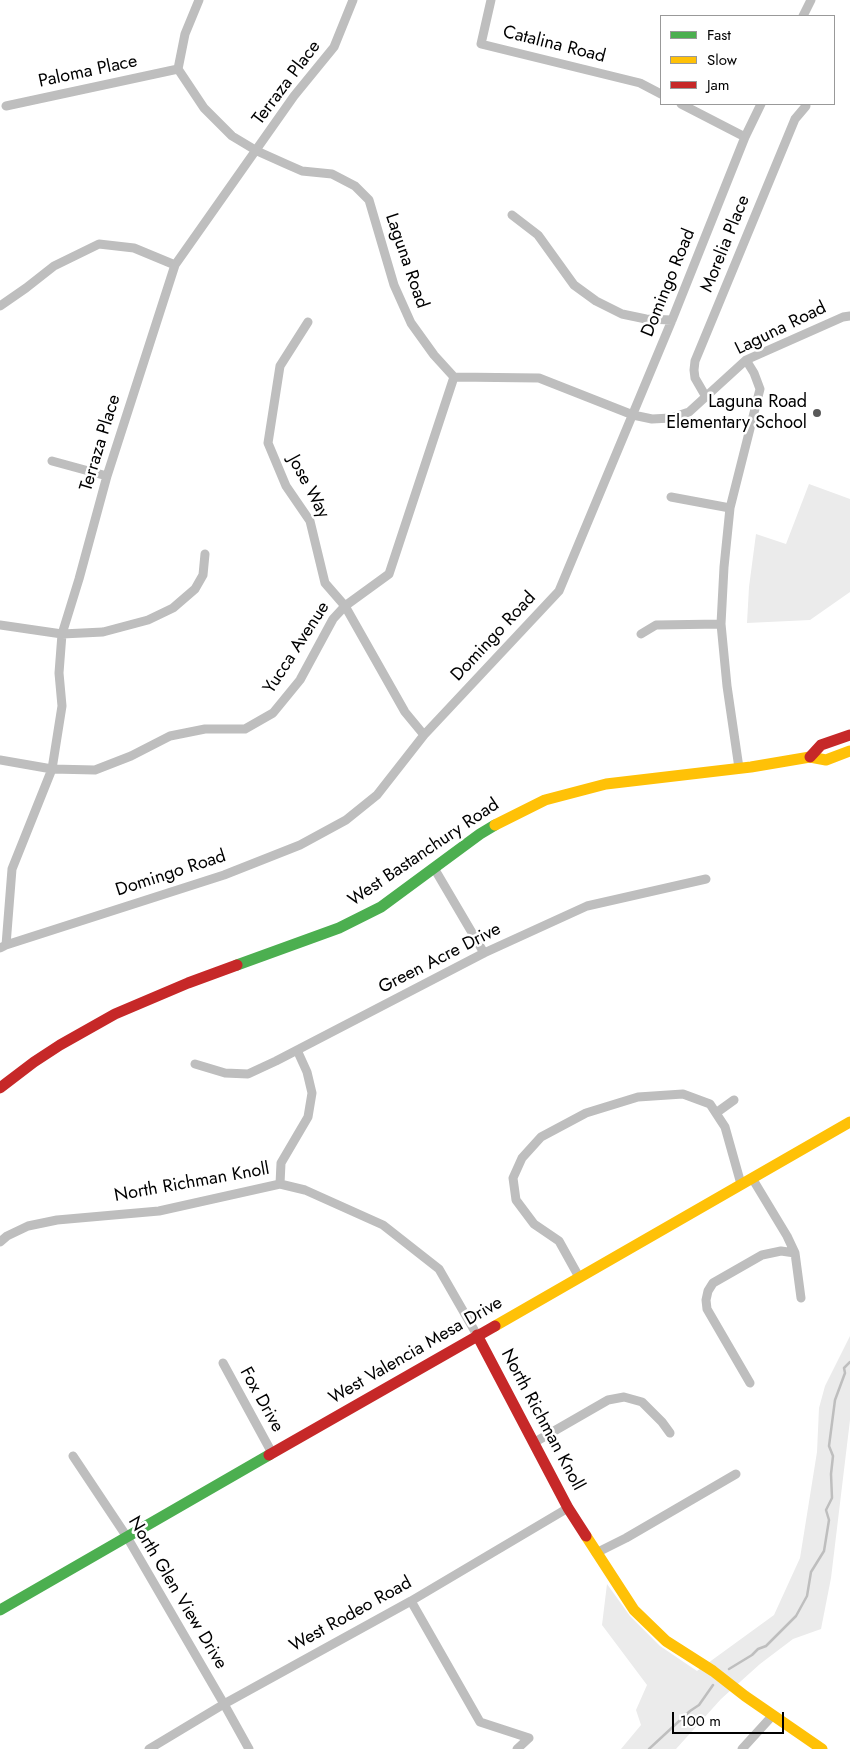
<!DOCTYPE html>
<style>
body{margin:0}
#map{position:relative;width:850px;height:1749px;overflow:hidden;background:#fff;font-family:Jost,sans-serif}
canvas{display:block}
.legend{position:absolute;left:660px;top:15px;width:175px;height:90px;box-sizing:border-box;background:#fff;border:1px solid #999;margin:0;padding:6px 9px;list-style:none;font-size:15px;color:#000}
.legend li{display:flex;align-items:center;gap:10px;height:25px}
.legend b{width:25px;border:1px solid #999}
.scale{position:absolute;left:672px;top:1712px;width:112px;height:22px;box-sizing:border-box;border:2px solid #000;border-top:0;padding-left:6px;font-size:15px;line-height:18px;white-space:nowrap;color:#000;-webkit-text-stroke:4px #fff;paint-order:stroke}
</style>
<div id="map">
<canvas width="850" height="1749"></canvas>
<ul class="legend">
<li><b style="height:6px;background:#4caf50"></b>Fast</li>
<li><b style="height:6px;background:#ffc107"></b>Slow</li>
<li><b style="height:6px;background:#c62828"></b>Jam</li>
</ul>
<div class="scale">100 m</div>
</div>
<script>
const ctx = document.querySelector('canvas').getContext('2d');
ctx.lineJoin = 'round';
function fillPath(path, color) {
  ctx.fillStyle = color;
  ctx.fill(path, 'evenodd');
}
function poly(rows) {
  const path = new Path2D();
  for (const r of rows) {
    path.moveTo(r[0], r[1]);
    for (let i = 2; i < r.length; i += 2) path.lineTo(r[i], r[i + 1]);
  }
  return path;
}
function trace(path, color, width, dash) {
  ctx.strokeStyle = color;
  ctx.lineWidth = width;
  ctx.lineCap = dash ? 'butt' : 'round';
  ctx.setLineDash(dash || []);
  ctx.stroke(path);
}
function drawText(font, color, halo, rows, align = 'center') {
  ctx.font = font + ' Jost,sans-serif';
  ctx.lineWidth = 5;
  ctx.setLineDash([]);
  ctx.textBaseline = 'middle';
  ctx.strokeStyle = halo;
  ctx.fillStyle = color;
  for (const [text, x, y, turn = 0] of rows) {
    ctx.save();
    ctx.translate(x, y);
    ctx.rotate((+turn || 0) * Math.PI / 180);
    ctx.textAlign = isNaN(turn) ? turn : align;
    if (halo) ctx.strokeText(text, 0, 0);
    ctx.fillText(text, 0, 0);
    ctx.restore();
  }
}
fillPath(poly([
 [809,484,850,499,850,592,810,620,747,623,749,587,756,534,786,544],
 [850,1336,850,1420,831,1578,821,1629,793,1639,760,1664,721,1699,676,1749,621,1749,641,1725,636,1710,647,1685,602,1625,607,1584,630,1616,660,1646,697,1671,774,1615,800,1558,817,1452,819,1408,825,1386]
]), '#ebebeb');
trace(poly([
 [729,1669,752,1655,758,1649,766,1646,796,1616,807,1596,811,1572,824,1551,829,1520,826,1510,832,1498,831,1474,833,1456,829,1446,835,1400,845,1373,844,1368,850,1362],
 [649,1749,690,1711,699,1705,713,1685]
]), '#bebebe', 2.5);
trace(poly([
 [199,0,185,34,178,69,204,108,232,136,257,151,286,164,302,171,332,174,355,186,369,200,394,285,411,323,434,355,454,377,539,378,633,415,652,419,671,418,689,412,746,360,843,317,850,316],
 [491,0,481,44,640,83,661,94],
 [803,16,811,0],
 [681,104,745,137],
 [6,106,178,69],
 [512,215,538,235,574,285,596,301,622,314,646,319,672,320],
 [0,306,26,288,54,266,99,244,134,248,175,265],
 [308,322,280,366,268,443,286,486,310,521,325,583,345,606,405,712,424,735],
 [706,397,695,378,694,370,695,361,795,119,806,106],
 [52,461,107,476],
 [671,497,730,508],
 [0,625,62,634,103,632,148,620,173,608,195,589,203,575,205,554],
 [641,634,656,625,721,624],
 [0,760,52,769,95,770,131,756,170,736,205,729,245,729,273,713,300,680,333,619,345,606,389,574,454,377],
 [739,768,727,686,721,624,724,567,730,508,760,389,754,373,746,360],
 [434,868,484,953],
 [6,945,12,869,52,769,62,706,59,673,62,634,79,579,107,476,175,265,294,96,334,47,353,0],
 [0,948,6,945,224,875,300,845,346,820,377,795,424,735,559,591,672,320,745,137,761,104],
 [195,1064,225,1073,248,1074,276,1061,484,953,587,906,706,879],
 [716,1113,734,1100],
 [752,1178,787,1236,795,1253,801,1298],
 [280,1184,281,1163,308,1117,312,1093,307,1072,297,1050],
 [0,1242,7,1236,28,1226,57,1220,159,1211,280,1184,305,1190,383,1225,439,1269,477,1335],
 [579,1277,559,1241,534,1224,516,1200,513,1178,522,1158,541,1137,586,1113,638,1097,683,1094,710,1104,725,1127,741,1184],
 [223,1363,272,1453],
 [750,1383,707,1309,706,1300,708,1291,713,1283,762,1255,781,1251,795,1253],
 [535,1442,608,1400,624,1397,642,1402,662,1422,670,1433],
 [73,1456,127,1537,224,1704,249,1749],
 [596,1553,626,1538,736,1474],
 [411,1601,480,1722,529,1738,517,1749],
 [149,1749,224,1704,411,1601,568,1508],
 [742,1749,773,1715]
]), '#bebebe', 9);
trace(poly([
 [237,965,339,928,381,907,480,834,495,825],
 [0,1610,269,1455]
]), '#4caf50', 11);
trace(poly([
 [495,825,545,800,606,784,751,767,810,757,826,760,850,751],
 [495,1326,850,1122],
 [586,1536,634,1610,666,1641,713,1671,745,1696,822,1749]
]), '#ffc107', 11);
trace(poly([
 [810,757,821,745,850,735],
 [0,1088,34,1062,60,1045,115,1014,188,983,237,965],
 [477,1335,568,1508,586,1536],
 [269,1455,495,1326]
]), '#c62828', 11);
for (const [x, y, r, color] of [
 [817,413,5,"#595959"]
]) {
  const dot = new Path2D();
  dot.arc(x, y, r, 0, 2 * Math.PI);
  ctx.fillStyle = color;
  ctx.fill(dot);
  trace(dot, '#fff', 2);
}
drawText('18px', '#000', '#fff', [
 ["Catalina Road",554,45,14],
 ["Paloma Place",88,72,-12],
 ["Terraza Place",287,83,-53],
 ["Morelia Place",726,244,-68],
 ["Laguna Road",406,261,71],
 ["Domingo Road",669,283,-68],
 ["Laguna Road",781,329,-26],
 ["Terraza Place",101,443,-73],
 ["Jose Way",308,487,62],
 ["Domingo Road",494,637,-47],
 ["Yucca Avenue",297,648,-57],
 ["West Bastanchury Road",424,853,-34],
 ["Domingo Road",171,874,-18],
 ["Green Acre Drive",440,959,-27],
 ["North Richman Knoll",192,1183,-10],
 ["West Valencia Mesa Drive",416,1351,-30],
 ["Fox Drive",261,1400,61],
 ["North Richman Knoll",542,1420,62],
 ["North Glen View Drive",177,1593,59],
 ["West Rodeo Road",351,1615,-29]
]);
drawText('18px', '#000', '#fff', [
 ["Laguna Road",807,403],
 ["Elementary School",807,424]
], 'right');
</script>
